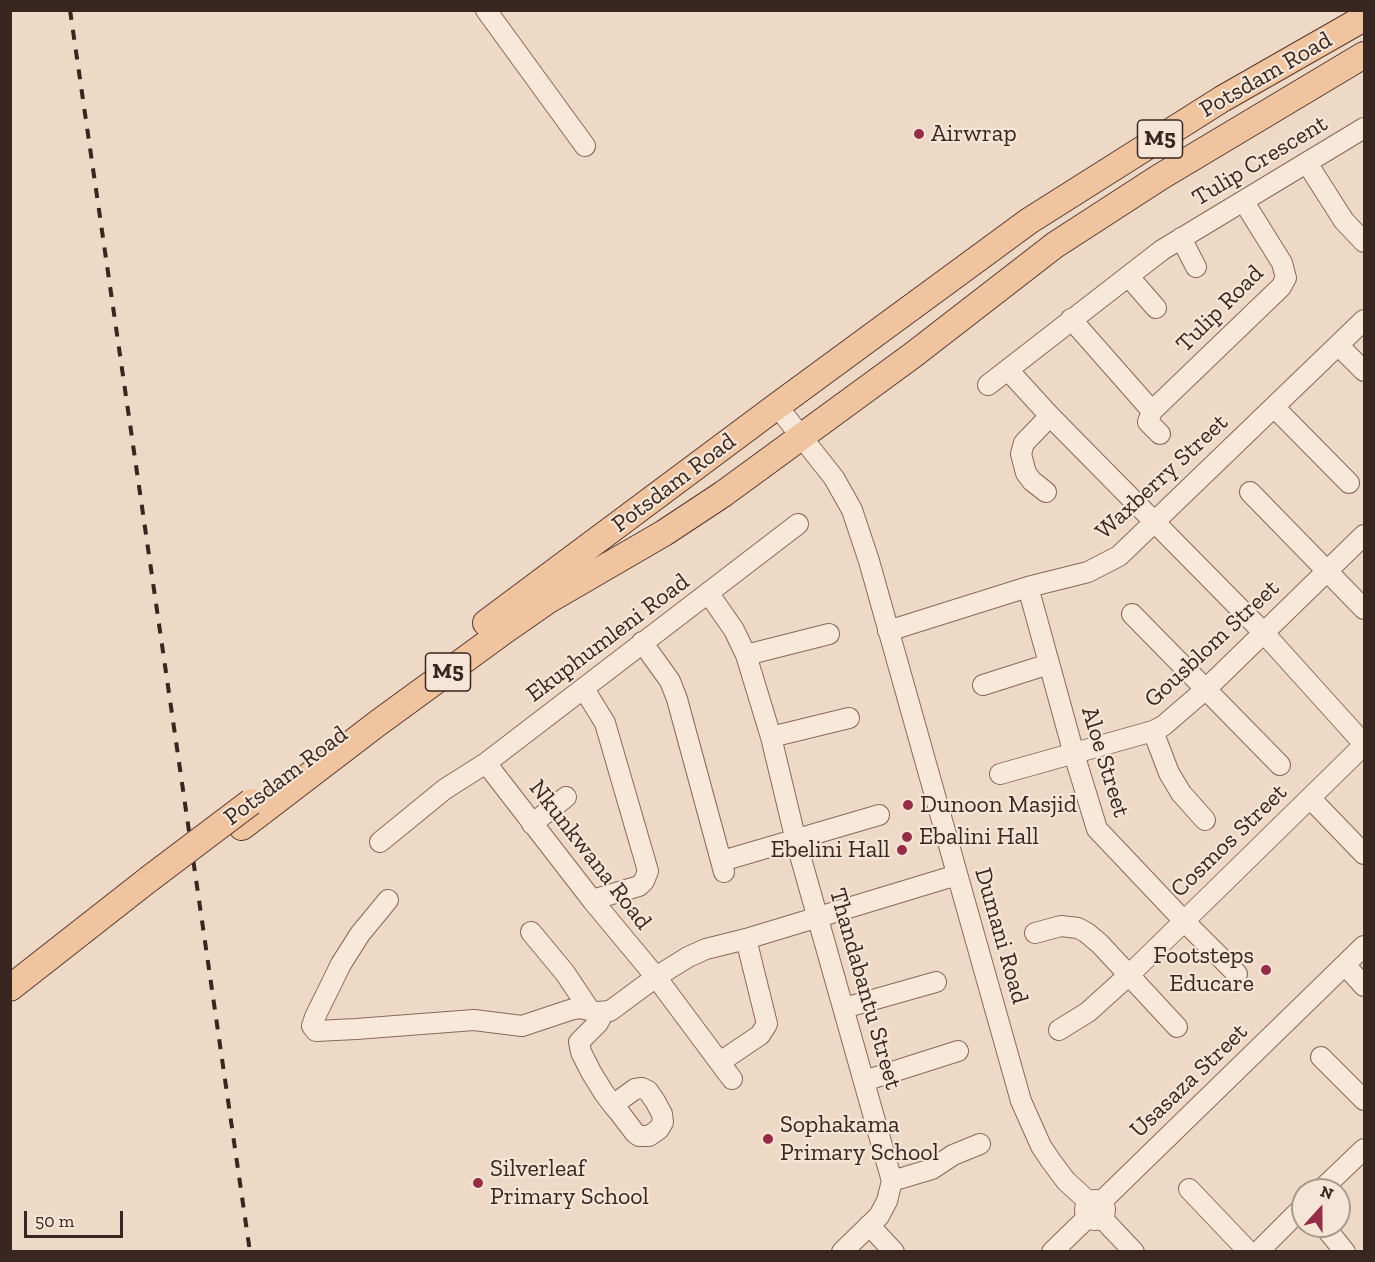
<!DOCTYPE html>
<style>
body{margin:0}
#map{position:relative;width:1375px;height:1262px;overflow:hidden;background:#edd9c6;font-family:"Zilla Slab",serif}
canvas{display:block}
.frame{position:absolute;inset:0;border:12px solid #392620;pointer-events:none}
.north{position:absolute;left:1291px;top:1178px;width:60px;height:60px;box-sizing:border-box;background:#f5e5d6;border:2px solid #aa998d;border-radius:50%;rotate:21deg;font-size:16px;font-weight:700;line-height:24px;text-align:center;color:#392620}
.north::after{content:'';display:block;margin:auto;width:21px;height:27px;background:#962d47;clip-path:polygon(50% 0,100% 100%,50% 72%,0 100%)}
.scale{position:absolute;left:24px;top:1211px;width:99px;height:27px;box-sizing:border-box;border:3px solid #392620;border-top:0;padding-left:8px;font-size:18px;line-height:21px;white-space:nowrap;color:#392620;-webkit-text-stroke:4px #f5e5d6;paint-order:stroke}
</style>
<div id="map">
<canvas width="1375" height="1262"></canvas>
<div class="frame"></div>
<div class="north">N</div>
<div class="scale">50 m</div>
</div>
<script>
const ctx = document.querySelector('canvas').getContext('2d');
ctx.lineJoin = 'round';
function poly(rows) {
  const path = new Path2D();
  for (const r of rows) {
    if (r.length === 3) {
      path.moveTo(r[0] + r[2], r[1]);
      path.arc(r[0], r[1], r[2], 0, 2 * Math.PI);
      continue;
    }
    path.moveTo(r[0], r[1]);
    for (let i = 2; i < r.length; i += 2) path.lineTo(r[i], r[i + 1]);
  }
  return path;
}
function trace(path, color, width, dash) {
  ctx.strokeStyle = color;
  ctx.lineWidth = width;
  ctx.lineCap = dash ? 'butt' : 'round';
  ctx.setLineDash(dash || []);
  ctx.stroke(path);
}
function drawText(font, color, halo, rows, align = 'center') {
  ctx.font = font + ' "Zilla Slab",serif';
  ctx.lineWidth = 4.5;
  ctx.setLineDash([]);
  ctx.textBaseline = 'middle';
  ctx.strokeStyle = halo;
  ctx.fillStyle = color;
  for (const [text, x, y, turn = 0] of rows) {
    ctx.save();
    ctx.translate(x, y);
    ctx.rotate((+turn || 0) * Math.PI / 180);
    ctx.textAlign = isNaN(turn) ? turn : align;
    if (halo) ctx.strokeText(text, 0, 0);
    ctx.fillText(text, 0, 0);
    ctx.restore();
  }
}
const minor = poly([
 [486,10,585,146],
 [1307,163,1344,221,1364,242],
 [1181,238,1196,267],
 [1129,277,1156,308],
 [1071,319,1152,411],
 [1338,345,1364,371],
 [1008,370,1050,416,1263,632,1364,744],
 [988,385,1162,250,1364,128],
 [777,406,834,478,852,510,869,561,1021,1101,1041,1146,1051,1161,1066,1181,1089,1202],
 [1274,407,1349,483],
 [1160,434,1148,422,1152,411,1281,287,1286,278,1282,263,1244,202],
 [1046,492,1032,481,1026,473,1021,454,1024,443,1050,416],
 [1250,492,1364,609],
 [1028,587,1074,754,1097,829,1184,921,1237,974],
 [709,594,734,630,746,655,771,737,796,841,892,1181,887,1201,879,1216,842,1252],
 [1132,614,1280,765],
 [888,631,1028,587,1088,572,1119,556,1364,320],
 [642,642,670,681,677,699,724,872],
 [746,655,829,634],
 [983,685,1049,664],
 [584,689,605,723,648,871,644,881,639,886,592,900],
 [1153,731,1169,773,1181,793,1205,820],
 [771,737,849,718],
 [486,763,592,900,656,977,732,1079],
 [1000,774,1153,731,1163,726,1206,689,1364,535],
 [1310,798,1364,854],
 [532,824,566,797],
 [380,842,445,789,486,763,798,524],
 [722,861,879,815],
 [388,900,360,934,341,964,315,1017,312,1026,316,1031,356,1029,474,1020,522,1026,570,1010,580,1008,597,1012,610,1011,656,977,688,957,706,949,746,939,957,875],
 [531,932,565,973,589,1009],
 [1035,933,1061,926,1078,928,1087,933,1100,944,1177,1027],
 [1345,965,1364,986],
 [844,1008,936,982],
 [604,1012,598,1023,579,1042,581,1052,591,1072,604,1093,613,1105,619,1112,635,1133,639,1136,649,1136,659,1129,663,1122,662,1114,655,1101,648,1091,642,1088,635,1089,613,1105],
 [1059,1030,1088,1012,1129,975,1364,745],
 [1321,1057,1364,1100],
 [720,1062,760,1035,767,1024,746,939],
 [864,1081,958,1051],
 [892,1181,932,1169,953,1155,980,1144],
 [1189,1189,1249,1252],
 [1321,1190,1364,1149],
 [1095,1210,10],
 [1101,1202,1364,946],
 [1101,1217,1134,1252],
 [869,1225,894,1252],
 [1324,1226,1345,1252],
 [1052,1252,1088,1217],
 [1258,1252,1303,1207]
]);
const major = poly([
 [486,623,777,406,1029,221,1222,99,1364,18],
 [242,827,378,723,504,631,547,601,664,533,723,494,913,355,1055,245,1160,177,1364,55],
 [10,988,149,879]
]);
trace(minor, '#88695c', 22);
trace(major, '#573930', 28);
trace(minor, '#f8e8d9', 20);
trace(major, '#efc49f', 26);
trace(poly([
 [70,10,250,1252]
]), '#392620', 4, [10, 10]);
const majorBridge = poly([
 [149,879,251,802]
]);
trace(majorBridge, '#573930', 28, []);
trace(majorBridge, '#efc49f', 26);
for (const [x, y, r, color] of [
 [919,134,6,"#962d47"],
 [908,805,6,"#962d47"],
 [907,837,6,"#962d47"],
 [902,850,6,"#962d47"],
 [1266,970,6,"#962d47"],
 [768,1139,6,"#962d47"],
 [478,1183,6,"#962d47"]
]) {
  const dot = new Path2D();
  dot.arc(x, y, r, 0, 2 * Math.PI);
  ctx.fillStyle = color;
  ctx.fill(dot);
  trace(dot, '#f5e5d6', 2);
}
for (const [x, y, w] of [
 [1160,139,45],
 [448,672,45]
]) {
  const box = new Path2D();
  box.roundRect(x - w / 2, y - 19, w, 38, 4.5);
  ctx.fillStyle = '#f5e5d6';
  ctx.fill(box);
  trace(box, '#392620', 1.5);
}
drawText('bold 22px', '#392620', null, [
 ["M5",1160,139],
 ["M5",448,672]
]);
drawText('24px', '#392620', '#f5e5d6', [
 ["Potsdam Road",1266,75,-30],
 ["Tulip Crescent",1260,161,-31],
 ["Tulip Road",1220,309,-45],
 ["Waxberry Street",1162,477,-43],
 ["Potsdam Road",674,483,-37],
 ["Ekuphumleni Road",608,638,-37],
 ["Gousblom Street",1212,644,-43],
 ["Aloe Street",1105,762,73],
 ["Potsdam Road",286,776,-37],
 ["Cosmos Street",1229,841,-44],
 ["Nkunkwana Road",590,855,52],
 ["Dumani Road",1001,936,74],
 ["Thandabantu Street",865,989,74],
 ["Usasaza Street",1189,1081,-44]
]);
drawText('24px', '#392620', '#f5e5d6', [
 ["Airwrap",931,134],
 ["Dunoon Masjid",920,805],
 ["Ebalini Hall",919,837],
 ["Ebelini Hall",890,850,"right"],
 ["Footsteps",1254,956,"right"],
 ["Educare",1254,984,"right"],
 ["Sophakama",780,1125],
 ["Primary School",780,1153],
 ["Silverleaf",490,1169],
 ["Primary School",490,1197]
], 'left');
</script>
